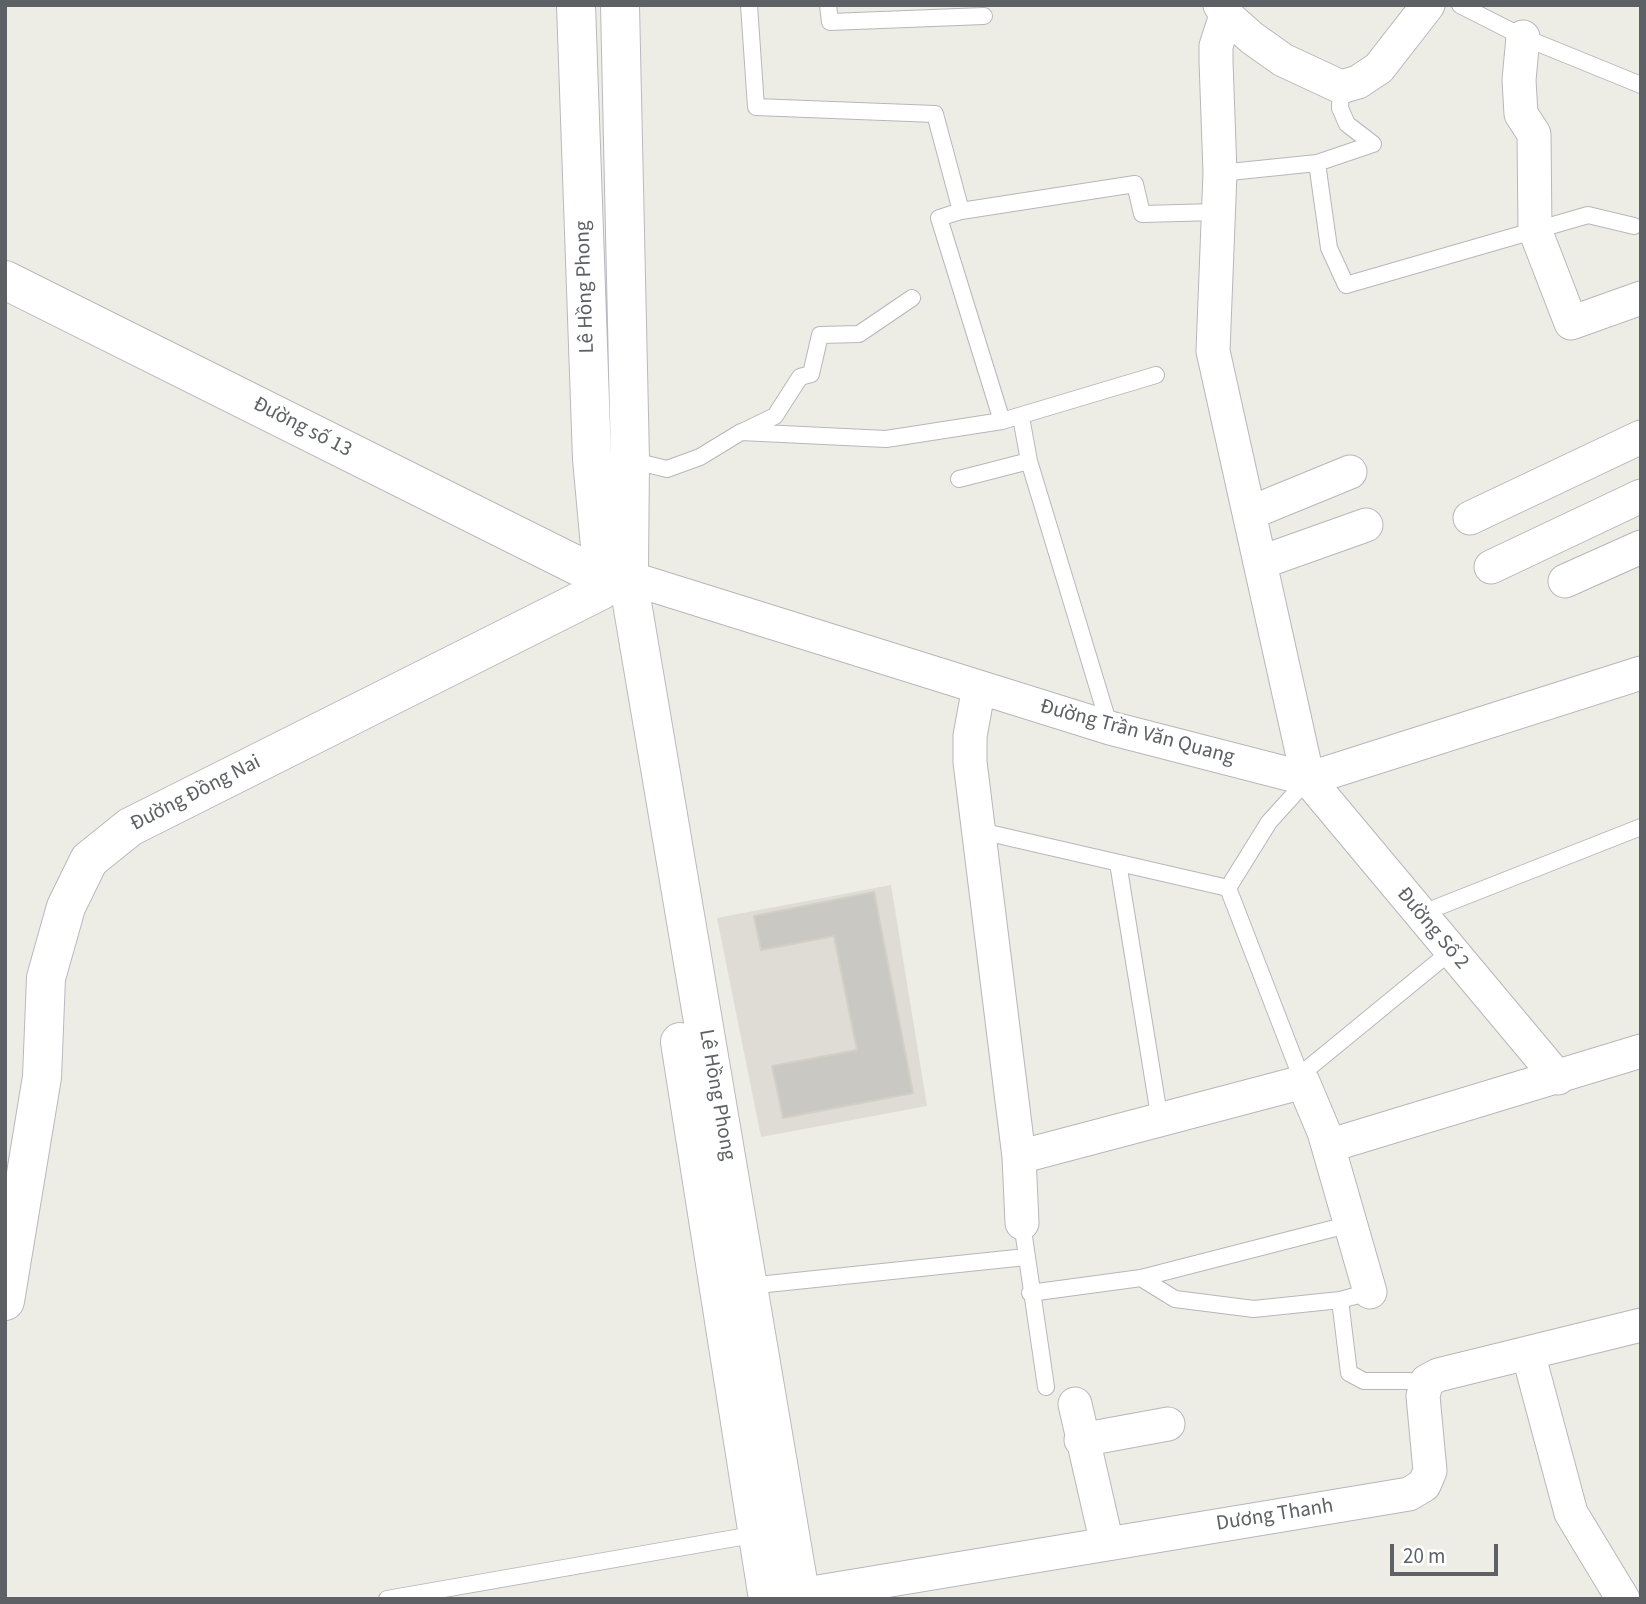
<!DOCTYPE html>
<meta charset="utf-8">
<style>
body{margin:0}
#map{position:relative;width:1646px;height:1604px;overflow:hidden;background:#eeede5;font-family:"Source Sans 3",sans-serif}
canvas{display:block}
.frame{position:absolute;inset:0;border:7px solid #5d6064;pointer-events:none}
.scale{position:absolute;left:1390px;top:1544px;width:108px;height:32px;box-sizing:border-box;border:4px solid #5d6064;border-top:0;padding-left:9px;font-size:21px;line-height:24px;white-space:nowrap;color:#5d6064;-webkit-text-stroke:5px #fff;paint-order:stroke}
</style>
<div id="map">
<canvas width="1646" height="1604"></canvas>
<div class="frame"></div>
<div class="scale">20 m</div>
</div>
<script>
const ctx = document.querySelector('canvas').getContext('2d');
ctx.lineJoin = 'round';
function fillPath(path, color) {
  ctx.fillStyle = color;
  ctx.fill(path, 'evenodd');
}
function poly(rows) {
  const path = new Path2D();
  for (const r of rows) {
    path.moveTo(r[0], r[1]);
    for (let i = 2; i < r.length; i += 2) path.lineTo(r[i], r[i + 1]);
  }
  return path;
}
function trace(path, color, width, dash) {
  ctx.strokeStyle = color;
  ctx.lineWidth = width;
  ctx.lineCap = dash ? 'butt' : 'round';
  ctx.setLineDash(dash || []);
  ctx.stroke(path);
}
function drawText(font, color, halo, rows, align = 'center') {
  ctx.font = font + ' "Source Sans 3",sans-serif';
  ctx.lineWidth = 6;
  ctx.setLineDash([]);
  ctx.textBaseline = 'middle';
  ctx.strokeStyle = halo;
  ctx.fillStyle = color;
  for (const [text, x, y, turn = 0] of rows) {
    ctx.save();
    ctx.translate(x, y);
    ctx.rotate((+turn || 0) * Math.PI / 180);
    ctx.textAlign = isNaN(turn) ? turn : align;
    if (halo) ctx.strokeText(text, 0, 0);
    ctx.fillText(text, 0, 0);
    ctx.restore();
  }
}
fillPath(poly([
 [891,885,927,1106,761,1137,717,918]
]), '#dedcd4');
const building = poly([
 [874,892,913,1093,783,1118,772,1066,857,1050,834,936,761,950,754,916,874,892]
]);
fillPath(building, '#cac8c2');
trace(building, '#d2cfc4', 2);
const lane = poly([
 [749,5,756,107,935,114,961,211],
 [828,5,830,22,984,16],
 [1460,5,1523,37,1641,85],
 [1341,87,1340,108,1347,124,1373,144],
 [1317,163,1329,248,1346,285,1588,215,1634,226],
 [1220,173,1317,163,1373,144],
 [1021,417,1029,461,1110,728],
 [1002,421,939,218,961,211,1135,184,1142,214,1217,212],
 [744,431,775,416,800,377,811,374,820,335,859,334,912,298],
 [630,460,667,469,700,457,741,432,886,439,1002,421,1156,375],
 [959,479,1029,461],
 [976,830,1228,888,1303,1082],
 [1118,863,1160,1121],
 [1228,888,1269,822,1308,779],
 [1420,914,1641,827],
 [1300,1075,1450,952],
 [1022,1223,1046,1387],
 [1141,1278,1175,1299,1254,1309,1340,1300,1370,1292],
 [748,1286,1026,1257],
 [1030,1293,1141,1278,1351,1224],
 [1340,1300,1349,1373,1364,1381,1427,1381],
 [387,1599,758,1534]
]);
const street = poly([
 [1220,5,1226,15,1252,38,1283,60,1341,87,1358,82,1379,68,1428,5],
 [1226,15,1216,46,1216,61,1220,173,1213,351,1308,779,1558,1078],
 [1523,37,1519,80,1521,114,1534,134,1535,230,1571,323,1641,298],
 [1250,513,1350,472],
 [1470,518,1641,437],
 [1262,562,1366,525],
 [1491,567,1641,496],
 [633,579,1110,728,1308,779,1641,673],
 [1565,581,1641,547],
 [979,687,970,736,970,762,1019,1157,1022,1223],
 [1328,1146,1641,1051],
 [1019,1157,1303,1082,1324,1132,1370,1292],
 [1528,1353,1571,1513,1623,1599],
 [1075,1404,1107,1544],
 [1081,1440,1168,1424],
 [800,1595,1409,1494,1424,1485,1430,1471,1423,1396,1427,1381,1438,1375,1641,1325]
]);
const secondary = poly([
 [576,5,592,459,602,568],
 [620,5,630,460,629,568],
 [5,280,598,576],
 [630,591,801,1599],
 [680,1042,768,1599],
 [5,1301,42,1077,46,978,66,907,89,860,130,827,600,591]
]);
trace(lane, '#b6b7bb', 18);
trace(street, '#b6b7bb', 35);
trace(secondary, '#b7b9be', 40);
trace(lane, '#fff', 16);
trace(street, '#fff', 33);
trace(secondary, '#fff', 38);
drawText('21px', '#5d6064', '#fff', [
 ["Lê Hồng Phong",586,287,-92],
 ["Đường số 13",302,428,27],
 ["Đường Trần Văn Quang",1137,733,15],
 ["Đường Đồng Nai",196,794,-27],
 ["Đường Số 2",1432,929,50],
 ["Lê Hồng Phong",716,1095,80],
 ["Dương Thanh",1275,1516,-9]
]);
</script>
